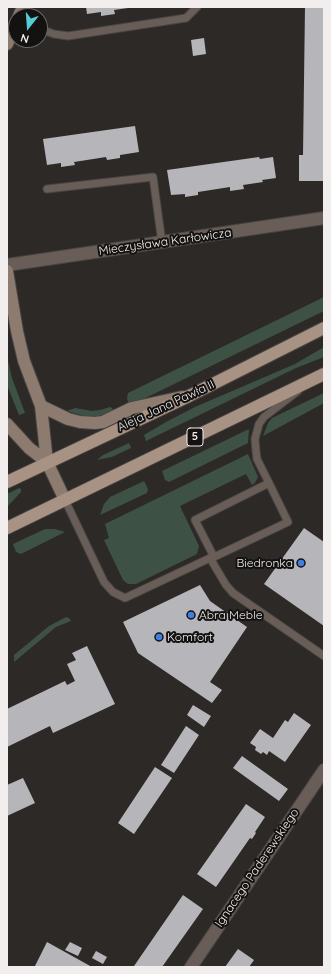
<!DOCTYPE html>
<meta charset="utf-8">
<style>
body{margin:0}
#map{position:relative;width:331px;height:974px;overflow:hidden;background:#2d2927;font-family:Quicksand,sans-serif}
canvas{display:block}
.frame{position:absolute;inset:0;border:8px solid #f1eeed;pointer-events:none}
.north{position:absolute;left:8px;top:8px;width:40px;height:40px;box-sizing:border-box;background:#141211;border:1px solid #6c6a69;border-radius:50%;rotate:197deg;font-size:11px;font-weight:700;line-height:16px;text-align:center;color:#f1eeed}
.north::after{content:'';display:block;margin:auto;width:14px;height:18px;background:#52ccd6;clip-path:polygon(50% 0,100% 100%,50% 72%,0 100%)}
</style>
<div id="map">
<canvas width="331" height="974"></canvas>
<div class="frame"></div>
<div class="north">N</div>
</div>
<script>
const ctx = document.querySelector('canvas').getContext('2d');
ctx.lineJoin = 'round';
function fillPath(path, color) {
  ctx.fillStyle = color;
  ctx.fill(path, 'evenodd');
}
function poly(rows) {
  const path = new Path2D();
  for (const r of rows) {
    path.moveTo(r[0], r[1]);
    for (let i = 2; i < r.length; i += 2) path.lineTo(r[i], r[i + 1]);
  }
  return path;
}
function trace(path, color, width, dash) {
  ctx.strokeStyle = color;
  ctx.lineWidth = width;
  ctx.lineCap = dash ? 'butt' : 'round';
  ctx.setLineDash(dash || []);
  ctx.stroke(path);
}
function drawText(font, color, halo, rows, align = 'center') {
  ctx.font = font + ' Quicksand,sans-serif';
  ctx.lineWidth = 4;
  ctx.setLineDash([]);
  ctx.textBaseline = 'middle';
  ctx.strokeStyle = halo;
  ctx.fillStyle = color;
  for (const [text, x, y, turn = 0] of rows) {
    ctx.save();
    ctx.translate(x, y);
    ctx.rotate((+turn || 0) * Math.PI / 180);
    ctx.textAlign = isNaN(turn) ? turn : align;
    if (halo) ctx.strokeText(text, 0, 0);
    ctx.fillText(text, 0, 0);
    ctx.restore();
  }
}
fillPath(poly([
 [324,297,324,311,129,406,127,398,128,393],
 [324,347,324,357,296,368,146,441,144,435,166,422,195,407,295,364],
 [7,356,12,378,25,413,19,415,7,385],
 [324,393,324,403,263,436,268,423,272,418],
 [110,407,112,408,114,412,99,416,84,416,67,411,75,408,92,411,100,410],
 [249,429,248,443,169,482,165,480,162,471],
 [129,443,131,448,112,457,97,460,103,455],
 [248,454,258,477,255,483,252,485,246,474,180,506,199,546,197,554,136,584,128,584,123,580,104,540,109,538,105,524],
 [144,481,148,489,147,493,100,515,104,504,110,497],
 [19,488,21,489,21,492,7,507,7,494],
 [45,529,55,529,65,532,21,554,16,552,13,544],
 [66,617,69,618,71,621,56,627,14,662,14,655,49,626]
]), '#3d5245');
fillPath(poly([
 [86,7,128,7,128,8,114,10,115,14,101,16,101,12,87,14],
 [305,7,324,7,324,181,299,181,299,155,303,155],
 [204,38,206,54,193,56,191,40],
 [135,126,139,152,120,155,120,158,107,160,106,157,74,162,75,165,61,167,61,163,47,165,43,139],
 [259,157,260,159,273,157,276,178,262,180,263,182,243,185,244,189,230,191,230,187,198,192,198,195,185,197,185,194,171,195,167,170],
 [304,528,324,542,324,626,264,584],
 [200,585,210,601,247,627,210,682,222,690,212,703,138,653,123,622],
 [87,646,115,704,53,733,50,726,7,747,7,709,65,681,67,685,75,681,67,664,76,660,72,653],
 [193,705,211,716,204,727,187,715],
 [294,713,311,725,285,762,269,751,267,755,263,752,261,754,255,750,256,747,250,743,260,729,273,738,285,720,288,722],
 [186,726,199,735,174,773,161,765],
 [242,756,288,789,279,801,233,768],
 [155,767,172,778,134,834,118,823],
 [23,778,35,803,7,816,7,785],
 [246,804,265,817,255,832,256,833,252,839,250,838,216,887,197,874],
 [183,895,203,909,162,967,134,966],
 [47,942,92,967,37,967,35,966],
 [70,942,82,948,78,956,65,950],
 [238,949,254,960,249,967,225,967],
 [96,951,107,957,103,964,92,958]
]), '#b6b6ba');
const lane = poly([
 [40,29,54,34,68,36,186,18,197,7],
 [47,189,153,177,162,243],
 [269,483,257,459,256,451,255,439,259,424,264,417,298,391],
 [65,500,104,582,113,592,125,598,210,558,226,585,233,593,324,656],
 [210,558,214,557,288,522,269,483,195,520,214,557]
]);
const street = poly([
 [7,265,324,218],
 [191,967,324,770]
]);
const secondary = poly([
 [19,16,23,7],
 [7,44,16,23],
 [7,271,17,331,24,361,41,406,47,462],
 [41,406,68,419,80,422,95,423,103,422,132,408,182,397],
 [7,424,29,448,47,462,65,500]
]);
const primary = poly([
 [7,482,189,396,324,328],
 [7,528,324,374]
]);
trace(lane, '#484543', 9);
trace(street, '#484543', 14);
trace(secondary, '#484543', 14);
trace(primary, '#484543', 14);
trace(lane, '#695e57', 7);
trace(street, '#695e57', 12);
trace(secondary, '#8d7b70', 12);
trace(primary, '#a89283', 12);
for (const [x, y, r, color] of [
 [301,563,4,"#3f7fe0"],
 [191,615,4,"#3f7fe0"],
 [159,637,4,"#3f7fe0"]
]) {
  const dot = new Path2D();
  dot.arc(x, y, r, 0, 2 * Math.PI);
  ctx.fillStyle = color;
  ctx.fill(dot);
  trace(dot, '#141211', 1.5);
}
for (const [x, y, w] of [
 [195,437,16]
]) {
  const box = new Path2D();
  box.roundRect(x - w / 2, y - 9, w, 18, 3);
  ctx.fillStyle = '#141211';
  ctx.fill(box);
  trace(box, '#f1eeed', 1);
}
drawText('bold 11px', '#f1eeed', null, [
 ["5",195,437]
]);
drawText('12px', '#f1eeed', '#141211', [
 ["Mieczysława Karłowicza",165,242,-8],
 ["Aleja Jana Pawła II",166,406,-25],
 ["Ignacego Paderewskiego",257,868,-56]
]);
drawText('12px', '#f1eeed', '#141211', [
 ["Biedronka",293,563,"right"],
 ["Abra Meble",199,615],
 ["Komfort",167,637]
], 'left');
</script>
